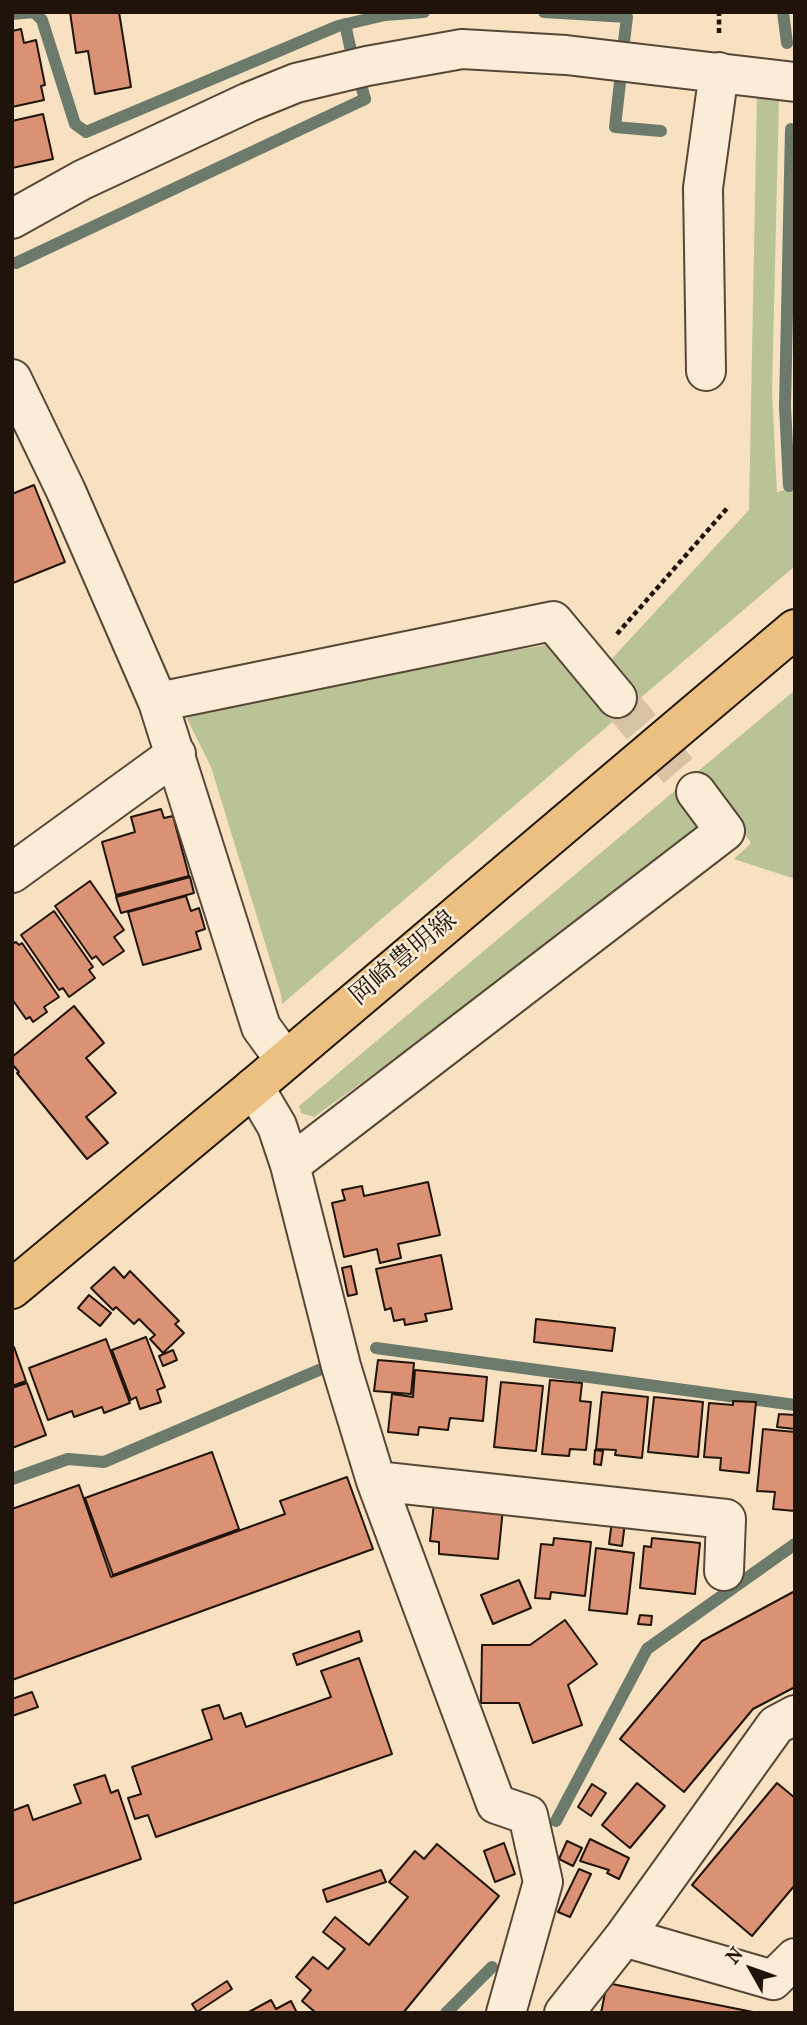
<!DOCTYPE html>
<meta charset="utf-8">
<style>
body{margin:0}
#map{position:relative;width:807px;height:2025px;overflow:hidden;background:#f8e1c0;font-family:"IM FELL French Canon",serif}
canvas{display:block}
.frame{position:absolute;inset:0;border:14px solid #20140a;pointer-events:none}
.north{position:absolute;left:716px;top:1934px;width:70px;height:70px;-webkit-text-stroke:5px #faecd6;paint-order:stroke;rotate:310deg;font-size:19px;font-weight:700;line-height:28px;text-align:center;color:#20140a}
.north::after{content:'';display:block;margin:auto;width:24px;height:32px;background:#20140a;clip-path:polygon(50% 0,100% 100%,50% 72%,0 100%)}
</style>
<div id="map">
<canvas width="807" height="2025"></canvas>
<div class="frame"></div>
<div class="north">N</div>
</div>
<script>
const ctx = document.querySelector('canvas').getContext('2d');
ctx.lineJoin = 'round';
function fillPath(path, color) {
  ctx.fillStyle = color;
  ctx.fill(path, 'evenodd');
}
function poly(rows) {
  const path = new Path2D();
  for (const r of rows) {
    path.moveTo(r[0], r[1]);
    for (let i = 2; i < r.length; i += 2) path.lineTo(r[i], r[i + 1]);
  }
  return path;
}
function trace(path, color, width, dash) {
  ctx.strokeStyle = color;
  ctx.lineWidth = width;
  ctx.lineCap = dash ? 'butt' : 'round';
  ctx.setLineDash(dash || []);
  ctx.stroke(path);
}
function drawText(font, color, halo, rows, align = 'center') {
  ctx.font = font + ' "IM FELL French Canon","Noto Serif JP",serif';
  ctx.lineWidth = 5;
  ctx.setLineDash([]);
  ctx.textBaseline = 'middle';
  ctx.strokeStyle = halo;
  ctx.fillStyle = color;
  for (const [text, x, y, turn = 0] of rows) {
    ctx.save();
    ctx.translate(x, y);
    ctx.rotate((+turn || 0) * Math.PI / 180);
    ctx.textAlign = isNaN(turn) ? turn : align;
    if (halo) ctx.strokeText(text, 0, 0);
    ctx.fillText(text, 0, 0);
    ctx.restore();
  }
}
fillPath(poly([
 [757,94,779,97,772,392,777,492,795,487,795,566,282,1004,281,995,211,767,187,719,199,704,552,644,607,664,749,510],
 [795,690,795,879,734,859,751,843,707,782,706,825,702,837,314,1117,301,1113,299,1106]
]), '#b9c396');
trace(poly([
 [544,12,627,17,623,50],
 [783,12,787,43],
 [12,14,34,12,42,20,75,124,86,132,338,26,385,15,424,12],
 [345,24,351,51],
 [620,82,615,127,661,131],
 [16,263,365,99,359,78],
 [789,486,785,406,791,129],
 [376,1348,795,1405],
 [12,1479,68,1459,104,1462,319,1370],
 [556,1821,647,1649,795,1544],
 [446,2013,492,1967]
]), '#6c7a6b', 12);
const building = poly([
 [70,12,119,12,131,87,95,94,88,51,76,53,70,12],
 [21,29,24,43,36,40,45,85,41,86,44,100,12,107,12,31,21,29],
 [43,114,53,159,12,168,12,121,43,114],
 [34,485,65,562,13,583,12,494,34,485],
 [161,809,164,818,173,816,189,876,116,895,102,842,135,832,131,817,161,809],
 [190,877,194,893,121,913,116,897,190,877],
 [90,881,124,930,114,937,124,951,103,965,96,956,92,959,55,906,90,881],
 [186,896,191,911,199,908,205,929,196,932,201,949,143,965,128,912,186,896],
 [54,911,93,967,89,970,95,978,69,997,63,988,59,990,21,935,54,911],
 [16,942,19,945,22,943,59,997,44,1007,47,1012,33,1022,30,1017,26,1019,12,999,12,944,16,942],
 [74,1006,104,1043,86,1058,116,1093,86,1117,108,1143,87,1159,17,1073,19,1072,12,1064,12,1057,74,1006],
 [428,1182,440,1235,398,1244,401,1258,380,1263,377,1249,344,1257,332,1203,345,1200,342,1190,362,1186,364,1196,428,1182],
 [441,1255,452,1309,425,1314,427,1321,405,1325,404,1319,394,1321,391,1308,385,1310,376,1269,441,1255],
 [351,1266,357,1294,348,1296,342,1268,351,1266],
 [114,1267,124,1278,130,1271,179,1321,175,1324,184,1333,163,1353,150,1339,155,1335,139,1319,134,1324,116,1307,113,1310,91,1288,114,1267],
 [89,1295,111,1313,100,1326,78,1308,89,1295],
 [536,1319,615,1328,612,1351,534,1342,536,1319],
 [146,1337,165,1387,157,1390,161,1402,140,1409,136,1397,131,1400,112,1350,146,1337],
 [106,1339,130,1403,104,1413,102,1407,74,1417,72,1411,48,1420,29,1368,106,1339],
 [14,1347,26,1381,12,1386,12,1348,14,1347],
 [173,1350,177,1360,163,1366,159,1356,173,1350],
 [378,1360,414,1363,411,1394,374,1391,378,1360],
 [415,1370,487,1377,483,1421,450,1418,448,1430,419,1427,418,1435,388,1432,392,1394,413,1397,415,1370],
 [550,1380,582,1383,580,1401,591,1402,586,1450,570,1449,569,1456,542,1454,550,1380],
 [501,1382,543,1386,536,1451,494,1447,501,1382],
 [27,1383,46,1435,12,1448,12,1388,27,1383],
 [602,1392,648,1397,642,1458,615,1455,616,1450,596,1449,602,1392],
 [654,1397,703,1402,698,1457,648,1452,654,1397],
 [733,1401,756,1402,749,1473,720,1470,721,1458,704,1457,709,1403,733,1405,733,1401],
 [779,1414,795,1415,795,1429,777,1427,779,1414],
 [763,1429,795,1432,795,1511,773,1509,775,1492,757,1491,763,1429],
 [595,1450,603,1451,601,1465,594,1464,595,1450],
 [212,1452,239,1529,113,1575,85,1498,212,1452],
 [347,1477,373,1549,12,1680,12,1509,79,1485,111,1577,285,1514,280,1501,347,1477],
 [434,1502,503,1508,498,1559,439,1554,439,1542,430,1541,434,1502],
 [612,1521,625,1523,622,1546,609,1544,612,1521],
 [554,1538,591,1542,585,1596,551,1592,550,1599,535,1598,541,1544,553,1545,554,1538],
 [652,1538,700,1543,695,1594,640,1588,644,1546,651,1547,652,1538],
 [596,1548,634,1553,627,1614,589,1610,596,1548],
 [519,1580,531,1608,493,1624,481,1595,519,1580],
 [795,1591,795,1687,753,1709,684,1792,620,1739,702,1641,795,1591],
 [640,1615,652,1616,651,1625,638,1624,640,1615],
 [565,1620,597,1664,568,1685,582,1725,533,1743,519,1703,481,1703,482,1645,530,1645,565,1620],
 [359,1631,362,1641,297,1665,293,1654,359,1631],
 [359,1658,392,1754,156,1837,148,1815,135,1819,128,1798,141,1794,132,1767,212,1739,202,1710,219,1705,224,1719,241,1713,246,1727,331,1697,321,1671,359,1658],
 [32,1692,38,1707,12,1716,12,1699,32,1692],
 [105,1775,111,1793,118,1790,141,1859,12,1904,12,1811,28,1805,33,1820,81,1803,74,1785,105,1775],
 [637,1783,665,1806,630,1848,602,1825,637,1783],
 [777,1783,795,1798,795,1885,752,1936,692,1885,777,1783],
 [592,1784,606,1793,591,1816,578,1807,592,1784],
 [590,1839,629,1858,619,1879,607,1873,609,1870,580,1861,590,1839],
 [567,1841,582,1848,573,1866,559,1859,567,1841],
 [504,1843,515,1874,495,1882,484,1851,504,1843],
 [437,1844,499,1896,403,2013,316,2013,302,2001,311,1990,296,1977,313,1957,328,1969,345,1949,323,1932,335,1917,369,1945,408,1897,389,1882,415,1851,424,1859,437,1844],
 [579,1869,591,1874,570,1917,558,1912,579,1869],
 [381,1870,386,1882,327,1902,323,1890,381,1870],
 [227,1981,232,1989,197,2012,192,2004,227,1981],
 [607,1983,758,2013,601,2013,607,1983],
 [271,2000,276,2009,291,2001,297,2013,247,2013,271,2000]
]);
fillPath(building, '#db9174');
trace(building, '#20140a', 2);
trace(poly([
 [617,698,696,792]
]), '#d8c2a5', 38, [38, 19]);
const minor = poly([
 [12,219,82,180,249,102,296,83,367,66,462,49,566,55,795,82],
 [706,371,703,188,719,72],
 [12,379,66,491,158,702,261,1027,285,1060],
 [158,702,553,621,617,698],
 [12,873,176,754],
 [254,1087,277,1126,290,1165,341,1366,376,1481,496,1804,528,1815,543,1882,506,2013],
 [290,1165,725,831,696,792],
 [376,1481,726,1519,724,1571],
 [624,1937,773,1980,795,1958],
 [564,2013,624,1937,776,1725,795,1715]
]);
const major = poly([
 [12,1289,254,1087,795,629]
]);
trace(minor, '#564738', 42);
trace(major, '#20140a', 42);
trace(poly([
 [719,33,719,12],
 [617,634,729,506]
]), '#20140a', 4.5, [5, 3.5]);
trace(minor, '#faecd6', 38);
trace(major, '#ecc080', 38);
drawText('26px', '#20140a', '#faecd6', [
 ["岡崎豊明線",404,959,-40]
]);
</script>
